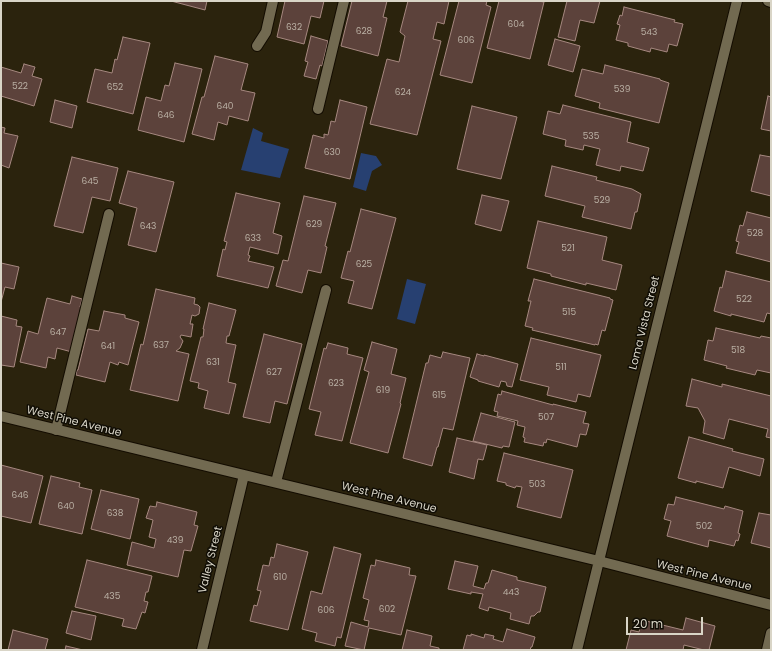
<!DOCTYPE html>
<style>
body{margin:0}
#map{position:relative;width:772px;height:651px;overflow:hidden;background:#2b230d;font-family:Poppins,sans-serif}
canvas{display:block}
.frame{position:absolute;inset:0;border:2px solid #d9d5c7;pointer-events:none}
.scale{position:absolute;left:626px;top:617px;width:77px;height:18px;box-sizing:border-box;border:2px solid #d9d5c7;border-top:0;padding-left:5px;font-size:12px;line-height:14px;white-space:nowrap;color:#d9d5c7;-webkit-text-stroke:3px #100d05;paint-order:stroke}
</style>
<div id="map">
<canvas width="772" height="651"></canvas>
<div class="frame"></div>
<div class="scale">20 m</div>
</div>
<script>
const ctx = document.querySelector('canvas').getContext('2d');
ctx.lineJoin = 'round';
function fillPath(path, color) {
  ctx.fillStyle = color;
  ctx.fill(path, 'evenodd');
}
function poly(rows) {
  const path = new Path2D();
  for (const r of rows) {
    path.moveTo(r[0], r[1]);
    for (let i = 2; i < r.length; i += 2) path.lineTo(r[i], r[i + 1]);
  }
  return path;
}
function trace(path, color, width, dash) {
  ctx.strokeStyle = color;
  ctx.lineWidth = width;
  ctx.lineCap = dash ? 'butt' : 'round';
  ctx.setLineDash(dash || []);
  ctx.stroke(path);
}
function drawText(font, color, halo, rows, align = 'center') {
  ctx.font = font + ' Poppins,sans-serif';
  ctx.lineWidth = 3;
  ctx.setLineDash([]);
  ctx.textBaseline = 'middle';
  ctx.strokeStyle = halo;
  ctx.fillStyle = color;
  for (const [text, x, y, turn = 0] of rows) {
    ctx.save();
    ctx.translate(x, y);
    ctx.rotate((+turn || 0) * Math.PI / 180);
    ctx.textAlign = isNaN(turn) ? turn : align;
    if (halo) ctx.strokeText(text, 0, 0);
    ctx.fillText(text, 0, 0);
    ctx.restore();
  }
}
fillPath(poly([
 [253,128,263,133,261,141,289,149,280,178,241,170],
 [361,153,376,156,382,165,372,171,366,191,353,187],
 [407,279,426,284,415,324,397,319]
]), '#274071');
const building = poly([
 [171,1,207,1,205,10,171,1],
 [285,1,324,1,320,18,311,16,304,44,277,37,285,1],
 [352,1,387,1,383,17,387,18,378,56,341,46,352,1],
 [408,1,449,1,444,24,437,22,433,39,441,41,417,135,370,124,387,59,399,62,405,36,400,32,408,1],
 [459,1,487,1,486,5,491,7,472,83,440,75,459,1],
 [499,1,538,1,544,2,530,59,487,48,499,1],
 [567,1,600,1,594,23,580,20,575,41,558,37,567,1],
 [624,7,675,20,674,22,683,24,677,46,669,44,667,52,651,48,650,52,628,46,628,43,616,40,620,25,617,24,620,15,622,16,624,7],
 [311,36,328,41,322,66,320,65,316,79,304,76,308,62,305,61,311,36],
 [123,37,150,43,133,114,87,102,95,69,112,73,115,59,117,60,123,37],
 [555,39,580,46,573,72,548,65,555,39],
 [215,56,248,64,241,90,255,93,248,121,229,116,227,125,218,122,214,140,192,134,202,97,204,97,215,56],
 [175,63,202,69,184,142,138,130,146,97,161,101,165,85,169,86,175,63],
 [24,64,35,67,32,76,42,79,34,106,1,96,1,67,21,73,24,64],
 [605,65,660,79,660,80,669,83,659,123,599,108,600,103,575,96,582,69,603,74,605,65],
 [768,96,771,97,771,131,761,129,768,96],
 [55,100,77,106,72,128,50,122,55,100],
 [340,100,367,107,350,179,305,168,313,135,324,138,324,134,328,135,331,121,335,122,340,100],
 [563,105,631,122,627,142,649,148,643,171,621,166,620,171,596,165,600,149,584,145,583,150,565,146,566,140,543,134,548,111,560,114,563,105],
 [472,106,517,117,501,179,457,169,472,106],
 [1,127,5,128,4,133,18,136,9,168,1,165,1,127],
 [760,155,771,157,771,196,751,191,760,155],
 [72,157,118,168,110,201,92,197,83,233,54,226,72,157],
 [552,166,597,177,596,180,632,189,641,194,637,212,635,212,631,229,582,217,585,206,545,196,552,166],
 [128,171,174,182,156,252,128,245,137,208,119,203,128,171],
 [236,193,280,203,273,233,282,236,278,254,250,247,248,255,250,256,248,261,274,267,268,288,217,276,223,249,225,250,227,242,224,241,236,193],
 [482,195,509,201,501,231,475,224,482,195],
 [304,196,336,203,325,246,327,247,321,273,308,270,302,293,276,286,283,260,288,261,304,196],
 [361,209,396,218,372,309,348,303,354,281,341,278,348,251,350,252,361,209],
 [747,212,771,218,771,262,736,253,739,242,736,241,740,225,743,226,747,212],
 [538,221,607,237,602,260,622,265,616,290,586,283,586,285,551,276,551,274,527,268,538,221],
 [1,263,19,267,14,289,5,287,1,302,1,263],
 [726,271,771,282,771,314,767,313,764,322,731,314,731,316,714,311,720,287,722,288,726,271],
 [534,279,610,298,610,299,613,300,605,331,602,330,598,345,595,344,595,345,532,330,533,328,525,326,531,301,528,301,534,279],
 [156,289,195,298,194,304,198,305,200,307,199,314,195,316,192,315,190,324,193,324,191,337,181,335,180,337,183,341,180,348,176,351,189,354,178,401,130,390,141,344,143,345,156,289],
 [72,296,82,299,80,307,83,307,72,352,57,348,55,359,48,357,46,368,20,362,28,331,38,334,47,298,70,304,72,296],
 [209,303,236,310,229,336,227,336,226,343,236,345,228,382,236,384,229,414,204,408,208,391,198,388,199,383,190,381,201,337,203,337,204,329,203,329,209,303],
 [104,311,125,315,125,318,139,322,128,365,119,362,118,365,110,362,105,382,76,375,77,370,78,370,88,329,99,331,104,311],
 [1,316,17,320,16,326,22,327,14,367,1,365,1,316],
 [716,328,760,338,761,336,771,338,771,373,757,370,755,375,726,368,727,366,704,360,708,340,713,341,716,328],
 [264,334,302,344,287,404,275,401,270,423,243,417,264,334],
 [531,338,601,355,590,397,578,394,576,402,547,395,549,387,520,380,531,338],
 [372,342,397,349,391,374,406,378,400,403,401,404,388,453,350,443,369,372,364,370,372,342],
 [328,343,348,348,347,354,363,358,342,441,315,435,321,412,309,409,324,348,326,349,328,343],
 [443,352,470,358,453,430,443,428,438,447,437,447,432,466,403,458,426,363,428,363,430,355,441,358,443,352],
 [477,354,484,356,484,355,518,364,512,387,507,386,506,382,501,381,499,387,478,381,478,380,470,377,477,354],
 [692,379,722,387,722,384,771,396,771,438,766,437,768,429,729,419,724,439,703,433,705,421,698,408,686,406,692,379],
 [502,391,553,405,553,404,586,412,583,423,589,424,586,435,580,434,577,447,547,439,546,443,544,442,543,446,524,442,525,438,523,437,525,427,517,425,518,421,497,416,498,412,494,411,498,394,501,395,502,391],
 [481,413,515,422,509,447,503,446,502,448,473,441,481,413],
 [689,437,733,449,732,451,764,459,760,476,729,467,723,488,696,481,696,483,678,478,689,437],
 [457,438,487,445,483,460,478,459,474,479,449,472,457,438],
 [504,453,573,470,561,518,517,507,522,487,516,486,515,488,506,485,506,483,497,481,504,453],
 [1,465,43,476,31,523,1,516,1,465],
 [51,476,80,483,79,487,92,490,82,534,39,524,51,476],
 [101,490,139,499,130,539,91,529,101,490],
 [676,497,724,509,725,506,743,511,738,533,740,534,738,541,736,540,734,546,709,540,708,547,667,536,671,521,664,519,668,504,674,505,676,497],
 [157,502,197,512,194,525,198,526,191,551,184,550,178,577,127,565,132,542,154,548,156,539,149,537,153,520,146,518,150,506,156,507,157,502],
 [759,513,771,515,771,548,751,543,759,513],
 [277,544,308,552,288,630,250,621,254,605,257,606,261,591,257,590,263,565,269,566,271,557,274,558,277,544],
 [334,547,361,554,341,638,337,637,335,646,315,641,317,633,302,629,311,591,322,594,334,547],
 [87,560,152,576,148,592,146,592,144,601,148,602,145,613,142,612,136,629,122,626,124,619,75,607,87,560],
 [376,560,410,568,409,575,416,576,401,635,369,628,364,650,345,646,351,622,368,627,369,621,364,620,369,600,363,598,371,565,375,566,376,560],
 [455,561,478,566,473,586,484,589,486,583,488,583,492,570,517,577,517,580,546,587,540,612,538,612,534,616,531,616,529,624,510,619,511,613,489,607,488,611,479,608,483,594,471,592,471,594,448,589,455,561],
 [72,611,96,616,91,640,66,633,72,611],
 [686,618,715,626,709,650,704,650,684,645,683,650,626,650,631,630,639,632,642,620,683,630,686,618],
 [507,629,535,637,532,647,531,647,530,650,463,650,467,635,471,636,471,634,484,638,485,634,494,636,493,639,503,642,507,629],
 [13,630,48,639,45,650,8,650,13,630],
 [407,630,432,636,430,646,439,648,439,650,402,650,407,630],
 [66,646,83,650,65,650,66,646]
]);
fillPath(building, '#5c423b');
trace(building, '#a68880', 1);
const lane = poly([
 [257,46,266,32,273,1],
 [318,109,344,1],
 [56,430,109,214],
 [276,482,326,290],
 [767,650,771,633]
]);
const street = poly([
 [768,1,771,2],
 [1,416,599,561,771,605],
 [202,650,244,475],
 [577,650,737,1]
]);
trace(lane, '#130c00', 12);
trace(street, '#130c00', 12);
trace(lane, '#726a51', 10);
trace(street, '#726a51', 10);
drawText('9px', '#bab0a4', null, [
 ["604",516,25],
 ["632",294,28],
 ["628",364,32],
 ["543",649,33],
 ["606",466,41],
 ["522",20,87],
 ["652",115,88],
 ["539",622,90],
 ["624",403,93],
 ["640",225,107],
 ["646",166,116],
 ["535",591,137],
 ["630",332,153],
 ["645",90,182],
 ["529",602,201],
 ["629",314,225],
 ["643",148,227],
 ["528",755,234],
 ["633",253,239],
 ["521",568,249],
 ["625",364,265],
 ["522",744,300],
 ["515",569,313],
 ["647",58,333],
 ["637",161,346],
 ["641",108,347],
 ["518",738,351],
 ["631",213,363],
 ["511",561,368],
 ["627",274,373],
 ["623",336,384],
 ["619",383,391],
 ["615",439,396],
 ["507",546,418],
 ["503",537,485],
 ["646",20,496],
 ["640",66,507],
 ["638",115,514],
 ["502",704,527],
 ["439",175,541],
 ["610",280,578],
 ["443",511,593],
 ["435",112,597],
 ["602",387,610],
 ["606",326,611]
]);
drawText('11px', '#d9d5c7', '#100d05', [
 ["Loma Vista Street",645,323,-76],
 ["West Pine Avenue",74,422,14],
 ["West Pine Avenue",389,498,14],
 ["Valley Street",211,560,-76],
 ["West Pine Avenue",704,576,14]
]);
</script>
